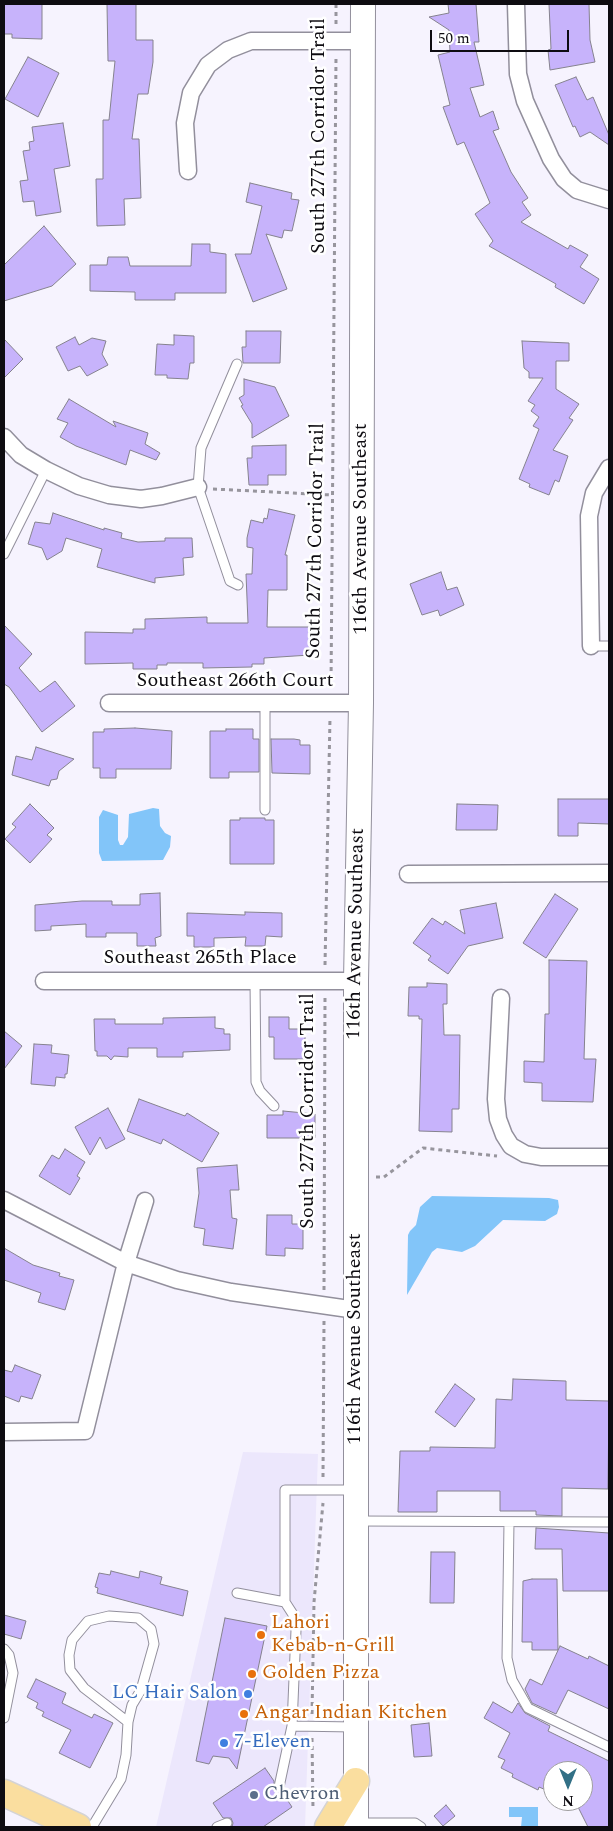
<!DOCTYPE html>
<style>
body{margin:0}
#map{position:relative;width:613px;height:1831px;overflow:hidden;background:#f6f3fe;font-family:Spectral,serif}
canvas{display:block}
.frame{position:absolute;inset:0;border:5px solid #0e0c11;pointer-events:none}
.north{position:absolute;left:543px;top:1761px;width:50px;height:50px;box-sizing:border-box;background:#fff;border:1px solid #9f9ea0;border-radius:50%;rotate:180deg;font-size:14px;font-weight:700;line-height:20px;text-align:center;color:#0e0c11}
.north::after{content:'';display:block;margin:auto;width:18px;height:22px;background:#327086;clip-path:polygon(50% 0,100% 100%,50% 72%,0 100%)}
.scale{position:absolute;left:430px;top:30px;width:139px;height:22px;box-sizing:border-box;border:2px solid #0e0c11;border-top:0;padding-left:6px;font-size:15px;line-height:18px;white-space:nowrap;color:#0e0c11;-webkit-text-stroke:4px #fff;paint-order:stroke}
</style>
<div id="map">
<canvas width="613" height="1831"></canvas>
<div class="frame"></div>
<div class="north">N</div>
<div class="scale">50 m</div>
</div>
<script>
const ctx = document.querySelector('canvas').getContext('2d');
ctx.lineJoin = 'round';
function fillPath(path, color) {
  ctx.fillStyle = color;
  ctx.fill(path, 'evenodd');
}
function poly(rows) {
  const path = new Path2D();
  for (const r of rows) {
    path.moveTo(r[0], r[1]);
    for (let i = 2; i < r.length; i += 2) path.lineTo(r[i], r[i + 1]);
  }
  return path;
}
function trace(path, color, width, dash) {
  ctx.strokeStyle = color;
  ctx.lineWidth = width;
  ctx.lineCap = dash ? 'butt' : 'round';
  ctx.setLineDash(dash || []);
  ctx.stroke(path);
}
function drawText(font, color, halo, rows, align = 'center') {
  ctx.font = font + ' Spectral,serif';
  ctx.lineWidth = 5;
  ctx.setLineDash([]);
  ctx.textBaseline = 'middle';
  ctx.strokeStyle = halo;
  ctx.fillStyle = color;
  for (const [text, x, y, turn = 0] of rows) {
    ctx.save();
    ctx.translate(x, y);
    ctx.rotate((+turn || 0) * Math.PI / 180);
    ctx.textAlign = isNaN(turn) ? turn : align;
    if (halo) ctx.strokeText(text, 0, 0);
    ctx.fillText(text, 0, 0);
    ctx.restore();
  }
}
fillPath(poly([
 [243,1452,318,1454,305,1827,156,1827]
]), '#ece7fc');
fillPath(poly([
 [153,808,159,809,160,826,165,833,171,836,170,847,163,860,102,861,99,853,99,817,103,810,118,815,118,840,120,845,123,845,128,837,129,814],
 [432,1196,549,1198,558,1200,559,1207,557,1214,545,1221,503,1220,475,1246,462,1252,437,1248,432,1252,407,1295,408,1235,410,1231,416,1225,420,1207],
 [509,1807,538,1807,538,1827,521,1827,522,1817,509,1817]
]), '#82c5f9');
const building = poly([
 [4,4,42,4,42,39,12,38,12,34,4,34,4,4],
 [107,4,136,4,136,40,153,40,153,62,148,94,138,94,132,139,139,139,141,198,124,199,125,225,97,226,96,179,103,179,103,120,109,120,115,61,108,61,107,4],
 [448,4,476,4,479,42,474,42,484,85,470,88,480,117,493,111,499,129,493,131,511,172,528,198,522,202,531,215,521,222,568,249,570,245,588,255,580,267,599,279,584,304,555,287,556,284,489,246,493,241,475,214,490,203,464,142,457,145,443,107,450,105,438,55,450,52,449,30,429,17,449,13,448,4],
 [549,4,589,4,590,40,595,62,550,70,548,50,551,49,549,4],
 [28,57,59,73,38,117,5,99,28,57],
 [576,77,587,100,593,97,609,135,609,145,590,132,580,137,575,126,573,127,555,85,576,77],
 [63,123,70,166,54,169,61,212,36,216,34,201,23,202,20,181,28,180,23,151,30,150,29,142,34,141,32,127,63,123],
 [250,183,292,193,291,199,299,200,292,231,284,230,282,238,266,234,287,289,253,302,235,254,251,254,262,206,246,202,250,183],
 [44,226,76,264,52,286,4,301,4,265,44,226],
 [192,244,210,244,210,252,226,254,226,293,175,293,175,300,135,300,135,292,90,291,90,265,107,265,108,257,128,257,130,266,191,266,192,244],
 [246,331,281,331,280,363,243,363,242,347,246,347,246,331],
 [174,335,194,336,194,363,190,363,188,379,167,378,167,375,155,375,157,344,174,345,174,335],
 [75,337,79,345,92,338,106,341,102,354,108,365,87,376,80,366,68,371,56,347,75,337],
 [4,339,23,359,4,378,4,339],
 [522,341,569,343,569,361,556,361,556,389,579,404,569,418,573,420,553,450,568,456,559,482,555,480,549,495,529,487,530,484,519,479,539,429,533,426,539,417,531,411,535,405,528,401,543,378,529,378,529,372,524,368,522,341],
 [244,379,275,387,289,416,252,438,252,424,241,406,243,405,239,398,244,395,244,379],
 [69,399,116,427,113,421,148,433,145,444,160,453,156,460,130,450,126,465,76,446,60,437,68,423,57,419,69,399],
 [286,445,286,475,268,475,268,485,249,485,247,458,252,458,252,446,286,445],
 [269,509,295,515,285,555,287,555,287,590,268,590,267,627,310,627,310,655,264,658,264,664,252,664,252,667,203,668,203,663,167,663,167,665,157,665,157,669,133,669,133,663,85,664,85,632,133,633,133,629,145,629,145,619,207,617,207,623,248,623,246,574,252,574,253,548,247,547,247,538,251,520,263,523,264,518,267,519,269,509],
 [53,513,104,530,104,528,122,533,121,538,138,542,165,541,165,538,192,538,193,557,183,558,184,575,155,578,155,583,97,567,102,549,66,538,62,551,47,560,42,548,28,544,35,522,50,524,53,513],
 [441,572,447,590,457,587,464,605,440,616,438,610,422,615,410,584,441,572],
 [4,625,32,654,19,668,40,692,55,681,75,706,42,732,9,687,4,684,4,625],
 [135,728,172,731,171,769,116,769,116,778,100,778,100,768,93,768,93,732,104,732,104,729,135,728],
 [226,729,253,729,253,739,259,739,259,772,229,772,229,778,210,778,210,731,226,731,226,729],
 [271,739,294,739,300,740,300,745,310,745,310,774,272,773,271,739],
 [36,747,74,759,59,771,57,779,51,780,49,786,12,775,16,756,32,760,36,747],
 [558,799,609,799,609,824,578,823,578,836,558,836,558,799],
 [30,804,54,828,47,835,52,839,30,863,5,839,16,827,12,824,30,804],
 [457,804,498,805,497,830,456,830,457,804],
 [240,818,265,818,265,820,274,820,274,864,230,864,230,820,240,820,240,818],
 [160,893,161,936,155,938,156,946,137,946,137,933,106,933,106,937,86,937,86,924,51,926,51,930,35,931,35,905,82,901,112,901,112,905,140,905,140,894,160,893],
 [555,894,578,909,546,958,523,943,555,894],
 [496,903,503,938,468,946,448,974,428,960,431,956,413,943,432,918,443,925,445,921,465,934,460,910,496,903],
 [245,912,282,913,282,937,266,936,265,946,245,946,246,937,214,938,214,947,194,947,194,936,187,936,187,913,245,915,245,912],
 [549,960,587,961,584,1059,596,1059,593,1102,542,1101,542,1083,524,1082,524,1061,544,1062,545,1014,549,1014,549,960],
 [427,983,447,984,447,1004,443,1004,444,1035,460,1035,459,1109,452,1109,452,1132,419,1131,422,1019,419,1019,419,1016,408,1016,409,987,427,987,427,983],
 [215,1017,215,1028,224,1029,224,1034,230,1034,230,1050,183,1052,183,1057,157,1057,157,1048,128,1048,128,1057,114,1056,111,1060,107,1056,97,1056,97,1051,95,1051,94,1019,115,1019,115,1024,163,1024,163,1018,215,1017],
 [269,1017,289,1017,289,1029,305,1029,305,1059,274,1059,274,1037,269,1037,269,1017],
 [4,1031,22,1046,4,1069,4,1031],
 [34,1044,52,1045,51,1053,69,1055,67,1074,65,1074,65,1078,56,1077,55,1086,31,1084,34,1044],
 [139,1099,185,1116,187,1113,219,1133,202,1162,163,1139,161,1144,127,1131,139,1099],
 [108,1108,125,1139,106,1149,100,1137,90,1155,75,1127,108,1108],
 [283,1111,315,1114,315,1138,267,1138,267,1115,283,1115,283,1111],
 [65,1149,85,1162,77,1176,80,1178,70,1195,39,1176,52,1155,59,1159,65,1149],
 [237,1165,239,1190,230,1190,232,1218,237,1219,233,1249,203,1245,205,1229,194,1227,199,1193,197,1168,237,1165],
 [267,1215,292,1215,292,1224,301,1224,301,1227,303,1227,303,1249,285,1248,285,1256,266,1255,267,1215],
 [4,1248,33,1265,60,1273,59,1276,74,1280,65,1310,38,1302,41,1293,4,1280,4,1248],
 [15,1365,41,1375,32,1399,21,1396,19,1402,4,1396,4,1370,12,1372,15,1365],
 [513,1379,566,1381,566,1400,609,1401,608,1489,562,1488,562,1516,536,1515,536,1511,500,1511,500,1491,437,1491,437,1512,398,1512,400,1451,430,1451,430,1447,495,1448,496,1399,512,1400,513,1379],
 [455,1384,475,1399,455,1427,435,1412,455,1384],
 [536,1528,609,1533,609,1591,563,1591,562,1549,535,1549,536,1528],
 [431,1552,455,1552,454,1603,430,1603,431,1552],
 [111,1571,139,1578,140,1571,162,1577,160,1584,188,1591,183,1616,97,1593,98,1588,95,1587,99,1573,110,1575,111,1571],
 [532,1579,557,1579,558,1650,532,1650,532,1642,522,1642,523,1581,532,1579],
 [4,1615,26,1621,21,1639,4,1634,4,1615],
 [225,1618,267,1626,237,1769,229,1758,213,1756,209,1764,196,1761,225,1618],
 [560,1646,588,1659,589,1656,609,1666,609,1709,568,1690,556,1714,532,1703,525,1689,530,1679,542,1685,560,1646],
 [36,1679,66,1693,62,1703,92,1718,94,1714,113,1723,90,1768,59,1753,71,1730,42,1716,44,1712,36,1708,38,1703,27,1697,36,1679],
 [493,1702,512,1713,518,1703,525,1713,550,1726,548,1731,609,1761,609,1827,588,1827,575,1801,583,1801,583,1771,553,1771,553,1793,539,1787,538,1790,512,1777,513,1774,501,1768,505,1760,498,1757,510,1733,484,1718,493,1702],
 [429,1723,432,1756,414,1757,411,1725,429,1723],
 [265,1768,274,1781,274,1791,282,1792,292,1807,263,1827,232,1827,233,1823,231,1818,223,1818,213,1803,265,1768],
 [446,1805,455,1816,443,1826,434,1816,446,1805]
]);
fillPath(building, '#c7b3fb');
trace(building, '#85828e', 1);
const service = poly([
 [237,364,201,448,198,487,230,581,238,585],
 [4,554,46,470],
 [591,646,609,646],
 [265,703,265,810],
 [255,981,256,1082,260,1091,274,1106],
 [357,1521,609,1522],
 [509,1522,507,1658,512,1680,528,1708,609,1747],
 [237,1593,285,1602],
 [4,1649,9,1655,13,1673,4,1718],
 [292,1726,354,1727],
 [279,1787,292,1726,296,1630,294,1616,285,1602,285,1490,355,1490],
 [358,1823,415,1823,421,1827],
 [92,1827,121,1779,126,1755,128,1722,132,1705,141,1690,154,1644,151,1629,138,1618,109,1616,88,1621,72,1640,69,1655,70,1670,84,1688,128,1722],
 [217,1827,227,1823]
]);
const minor = poly([
 [516,4,518,74,525,101,551,159,564,179,577,190,609,200],
 [188,171,185,123,191,93,208,65,228,50,251,41,363,41],
 [4,437,21,455,46,470,79,486,109,495,141,499,162,496,198,487],
 [591,646,589,516,594,493,609,468],
 [109,703,361,703],
 [408,874,609,873],
 [44,981,356,981],
 [501,998,496,1099,498,1119,504,1135,511,1146,525,1154,541,1157,609,1157],
 [4,1200,126,1263,177,1280,231,1292,356,1310],
 [4,1432,85,1431,126,1263,145,1201]
]);
const secondary = poly([
 [356,1827,356,981,361,703,363,4]
]);
const primary = poly([
 [4,1793,78,1827],
 [328,1827,356,1781]
]);
trace(service, '#928f9c', 11);
trace(minor, '#928f9c', 19);
trace(secondary, '#928f9c', 26);
trace(primary, '#d4d3d4', 29);
trace(poly([
 [336,4,336,25],
 [213,489,332,495],
 [331,687,336,56],
 [325,965,330,718],
 [376,1177,384,1177,423,1148,497,1156],
 [324,1290,325,996],
 [323,1477,324,1321],
 [312,1714,314,1602,323,1503],
 [312,1738,313,1809]
]), '#97959d', 3, [4, 4]);
trace(service, '#fff', 9);
trace(minor, '#fff', 16);
trace(secondary, '#fff', 24);
trace(primary, '#fade9f', 26);
for (const [x, y, r, color] of [
 [261,1635,5,"#e8710a"],
 [252,1674,5,"#e8710a"],
 [248,1694,5,"#3f7fe0"],
 [244,1714,5,"#e8710a"],
 [224,1743,5,"#3f7fe0"],
 [254,1795,5,"#5c6f8a"]
]) {
  const dot = new Path2D();
  dot.arc(x, y, r, 0, 2 * Math.PI);
  ctx.fillStyle = color;
  ctx.fill(dot);
  trace(dot, '#fff', 2);
}
drawText('20px', '#0e0c11', '#fff', [
 ["South 277th Corridor Trail",320,136,-90],
 ["116th Avenue Southeast",362,529,-90],
 ["South 277th Corridor Trail",317,541,-89],
 ["Southeast 266th Court",235,682],
 ["116th Avenue Southeast",357,934,-89],
 ["Southeast 265th Place",200,959],
 ["South 277th Corridor Trail",309,1111,-90],
 ["116th Avenue Southeast",356,1339,-90]
]);
drawText('20px', '#c56008', '#fff', [
 ["Lahori",271,1624],
 ["Kebab-n-Grill",271,1647],
 ["Golden Pizza",262,1674],
 ["Angar Indian Kitchen",254,1714]
], 'left');
drawText('20px', '#366cbe', '#fff', [
 ["LC Hair Salon",238,1694],
 ["7-Eleven",234,1743,"left"]
], 'right');
drawText('20px', '#4e5e75', '#fff', [
 ["Chevron",264,1795]
], 'left');
</script>
